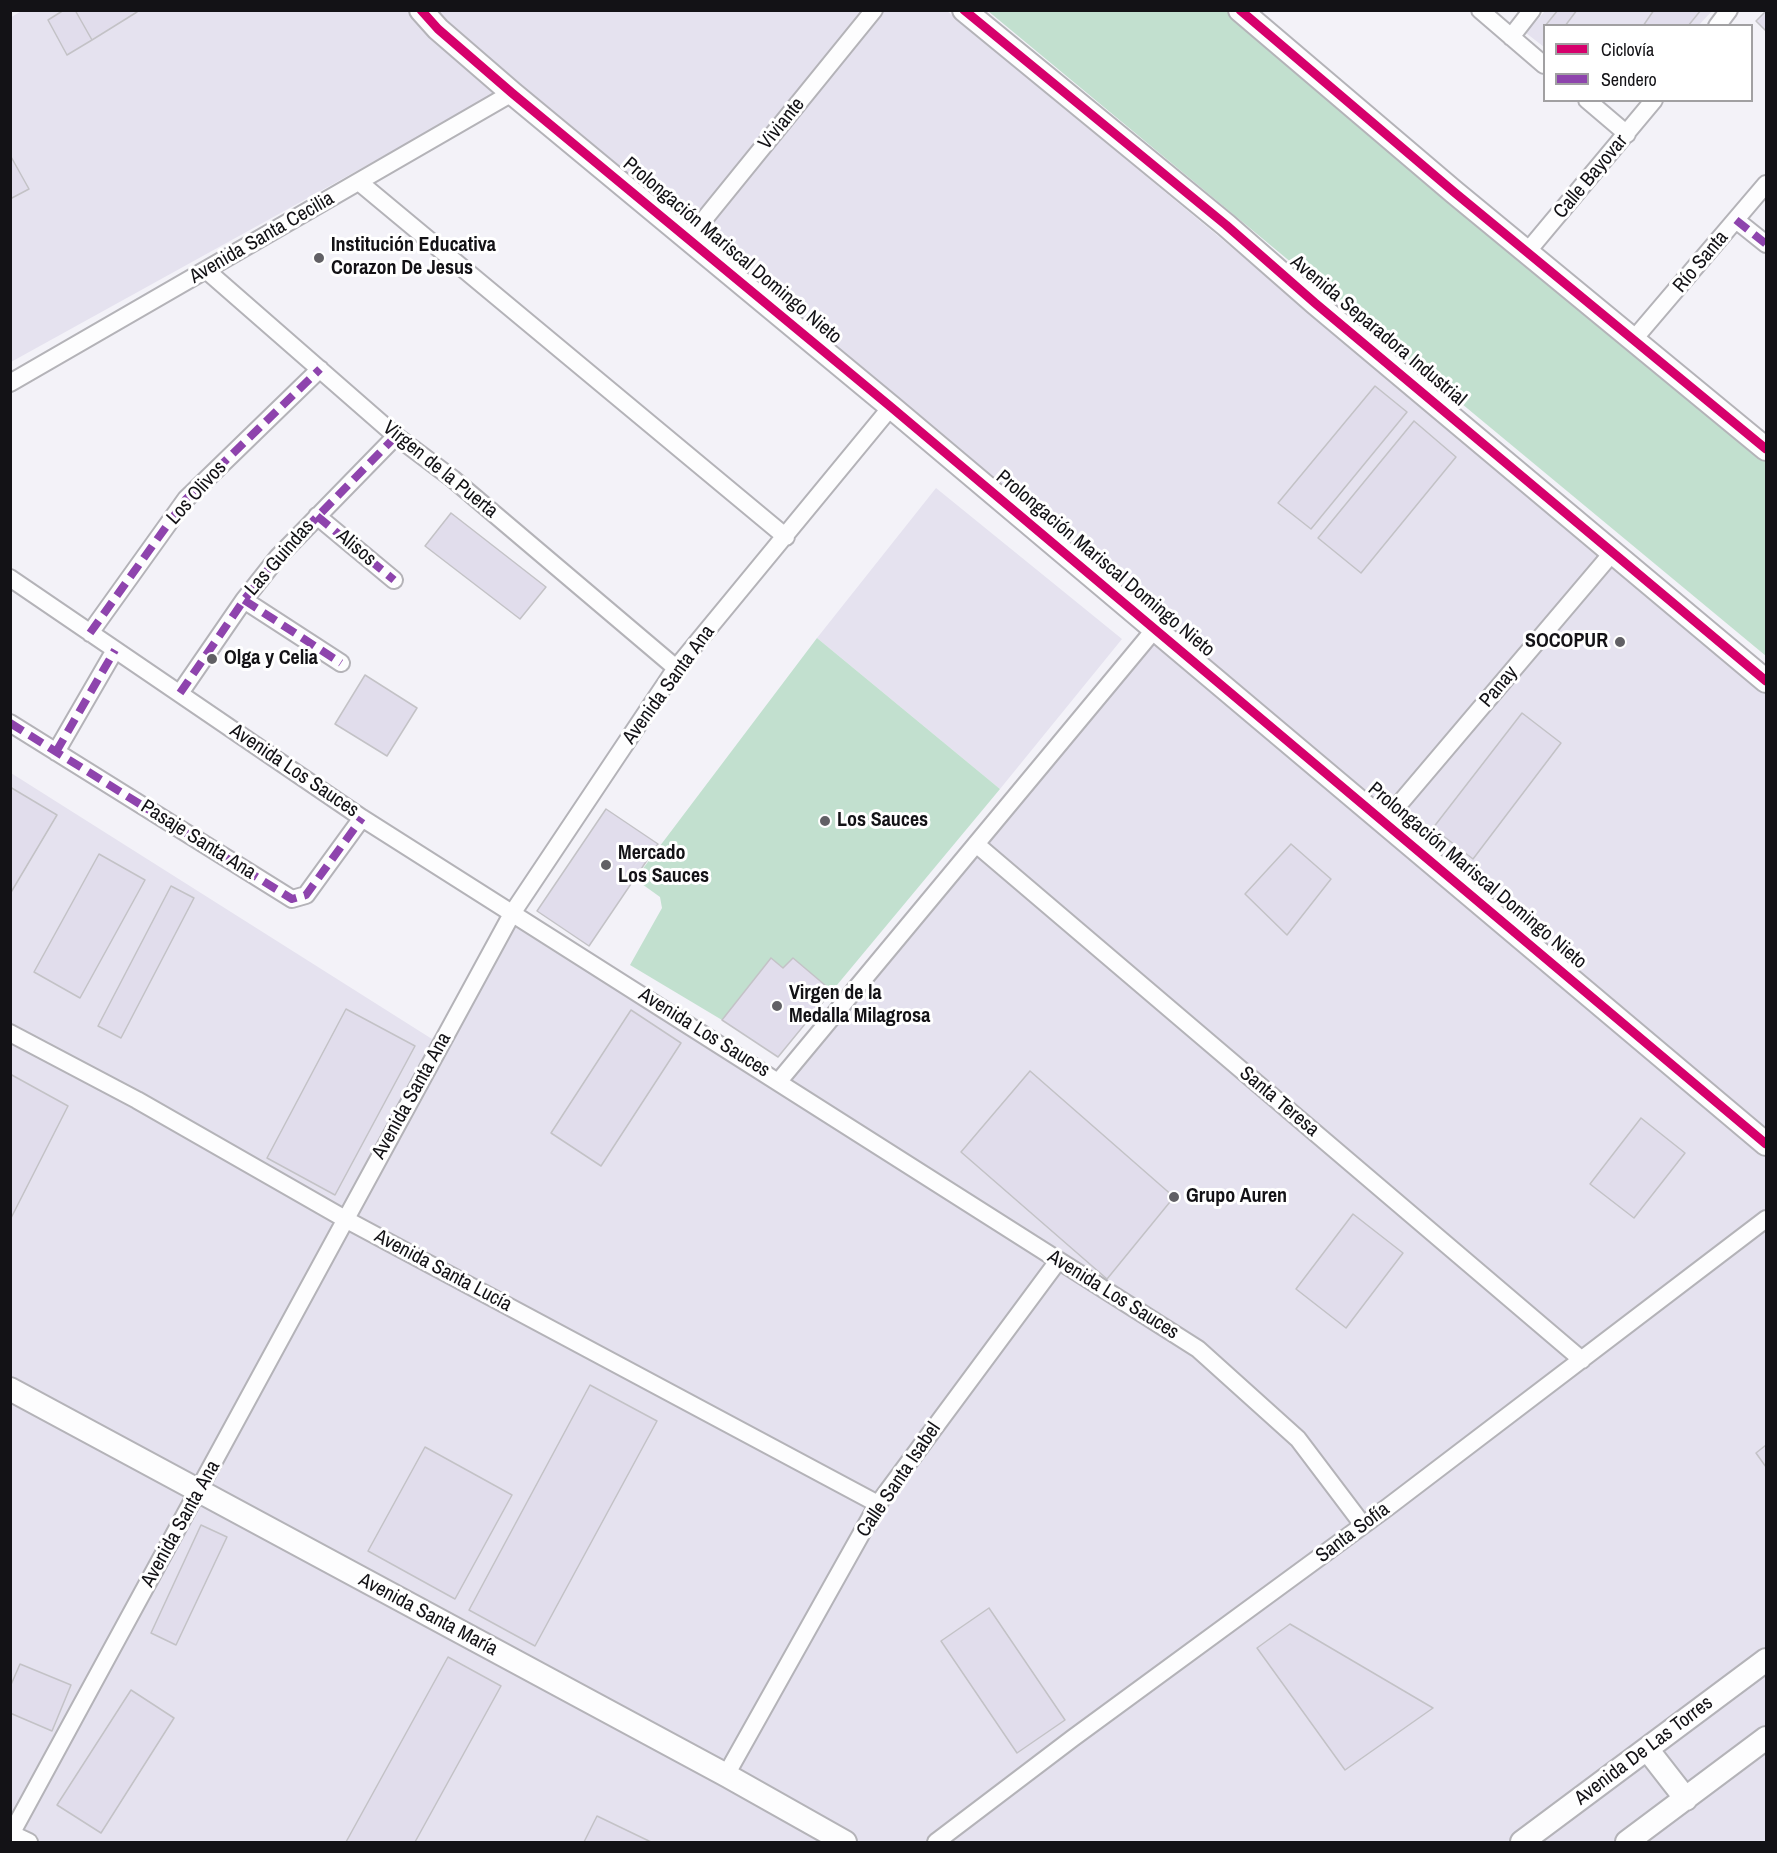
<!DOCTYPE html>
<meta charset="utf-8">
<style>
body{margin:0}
#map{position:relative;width:1777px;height:1853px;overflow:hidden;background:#f3f2f8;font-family:"Archivo Narrow",sans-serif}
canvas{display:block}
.frame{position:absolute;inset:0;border:12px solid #131216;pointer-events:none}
.legend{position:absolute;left:1543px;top:24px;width:210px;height:78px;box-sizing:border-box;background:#fff;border:2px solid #a1a0a2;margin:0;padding:8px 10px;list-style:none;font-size:18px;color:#131216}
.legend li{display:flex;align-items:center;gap:12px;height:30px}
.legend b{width:30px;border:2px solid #a1a0a2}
</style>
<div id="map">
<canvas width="1777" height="1853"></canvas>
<div class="frame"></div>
<ul class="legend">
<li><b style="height:8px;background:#d6006c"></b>Ciclovía</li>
<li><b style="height:8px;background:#8e44ad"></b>Sendero</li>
</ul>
</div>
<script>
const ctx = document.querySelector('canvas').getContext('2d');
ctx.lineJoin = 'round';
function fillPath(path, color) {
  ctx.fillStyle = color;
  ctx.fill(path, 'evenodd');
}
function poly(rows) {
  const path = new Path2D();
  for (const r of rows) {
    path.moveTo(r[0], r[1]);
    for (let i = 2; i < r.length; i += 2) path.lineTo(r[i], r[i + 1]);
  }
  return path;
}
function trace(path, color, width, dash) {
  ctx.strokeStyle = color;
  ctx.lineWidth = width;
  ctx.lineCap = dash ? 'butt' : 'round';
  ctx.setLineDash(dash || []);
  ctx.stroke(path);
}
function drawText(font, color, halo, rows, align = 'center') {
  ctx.font = font + ' "Archivo Narrow",sans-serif';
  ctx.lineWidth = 6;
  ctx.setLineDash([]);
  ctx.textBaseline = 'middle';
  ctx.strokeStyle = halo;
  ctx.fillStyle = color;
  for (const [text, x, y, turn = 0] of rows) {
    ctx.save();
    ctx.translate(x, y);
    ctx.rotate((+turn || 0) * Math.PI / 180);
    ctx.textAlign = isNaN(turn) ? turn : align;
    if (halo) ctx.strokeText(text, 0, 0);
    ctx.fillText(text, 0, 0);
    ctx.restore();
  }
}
fillPath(poly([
 [23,10,947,11,1766,691,1766,1842,19,1842,25,1831,10,1823,11,773,432,1039,515,927,765,1083,799,1069,1147,649,1145,621,514,84,11,362,10,18],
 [1545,11,1712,11,1699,25,1544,26,1544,47,1526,33],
 [936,488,1122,639,1000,789,817,638]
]), '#e5e2ef');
fillPath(poly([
 [988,11,1231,11,1766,449,1766,656],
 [817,638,1000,789,832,991,793,958,783,968,771,958,722,1020,630,965,662,908,660,897,635,879]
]), '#c2e0cf');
const building = poly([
 [64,10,75,10,92,40,67,55,48,20,64,10],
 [75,10,136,10,137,12,92,40,75,10],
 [1558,10,1577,10,1565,26,1545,26,1558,10],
 [1654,10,1701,10,1688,26,1643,26,1654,10],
 [1766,11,1766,31,1756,21,1766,11],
 [10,155,29,189,10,199,10,155],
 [1375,386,1407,412,1311,529,1278,503,1375,386],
 [1414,421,1456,457,1361,573,1318,538,1414,421],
 [451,513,546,587,520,619,425,546,451,513],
 [365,675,417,708,387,756,335,724,365,675],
 [1522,713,1561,743,1473,859,1433,828,1522,713],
 [10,787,57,815,10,894,10,787],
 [606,809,658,844,589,946,537,911,606,809],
 [1291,844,1331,879,1287,935,1245,894,1291,844],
 [99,854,145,880,80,998,34,972,99,854],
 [171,886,194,898,121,1038,98,1026,171,886],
 [771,958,783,968,793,958,832,991,778,1057,722,1020,771,958],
 [346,1009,415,1046,335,1195,267,1158,346,1009],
 [631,1010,681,1043,601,1166,551,1133,631,1010],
 [1030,1071,1174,1197,1107,1279,961,1152,1030,1071],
 [10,1074,68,1106,10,1220,10,1074],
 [1641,1118,1685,1153,1634,1218,1590,1184,1641,1118],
 [1353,1214,1403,1253,1346,1328,1296,1289,1353,1214],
 [590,1385,657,1421,535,1646,469,1610,590,1385],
 [1766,1445,1766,1467,1756,1453,1766,1445],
 [425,1447,512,1495,455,1599,368,1551,425,1447],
 [201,1525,227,1537,176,1645,151,1633,201,1525],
 [989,1608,1065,1720,1017,1753,941,1641,989,1608],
 [1290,1624,1433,1708,1345,1770,1257,1648,1290,1624],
 [448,1657,501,1686,415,1842,346,1842,448,1657],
 [20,1664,71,1685,52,1731,10,1713,10,1687,20,1664],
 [131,1690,174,1718,101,1833,57,1805,131,1690],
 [597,1816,651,1842,584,1842,597,1816]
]);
fillPath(building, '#e1ddec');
trace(building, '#c3c2c6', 1.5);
const street = poly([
 [1480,10,1544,65],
 [1717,26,1729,10],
 [1511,37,1532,10],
 [1587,100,1627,134],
 [359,182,786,537],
 [1736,220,1766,244],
 [689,238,874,10],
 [1527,252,1654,100],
 [206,270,396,436,453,479,676,668],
 [1634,339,1766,184],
 [10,383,512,93],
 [317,516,394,580],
 [10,578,362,818,1198,1349,1298,1439,1363,1525],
 [244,600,341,663],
 [90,633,186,499,320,369],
 [180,693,244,600,278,557,396,436],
 [10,723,292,899,306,895,362,818],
 [56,752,115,650],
 [1384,822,1613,552],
 [976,844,1582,1360],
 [10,1033,137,1100,345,1219,878,1504],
 [779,1081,1154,630],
 [726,1775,878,1504,1058,1261],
 [10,1833,29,1842],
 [10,1836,513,912,676,668,891,407],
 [936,1842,1073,1738,1388,1507,1766,1219]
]);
const secondary = poly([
 [421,10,438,29,512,93,891,407,1766,1144],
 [964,10,1226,225,1315,303,1766,681],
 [1240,10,1454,192,1766,449],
 [10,1389,726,1775,845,1842],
 [1647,1749,1686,1799],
 [1522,1842,1766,1660],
 [1627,1842,1766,1738]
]);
trace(street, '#b4b3b8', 20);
trace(secondary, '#b4b3b8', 26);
trace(street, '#fdfdfe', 16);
trace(secondary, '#fdfdfe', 22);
trace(poly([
 [1736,220,1766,244],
 [317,516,394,580],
 [244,600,341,663],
 [90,633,186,499,320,369],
 [180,693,244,600,278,557,396,436],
 [10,723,292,899,306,895,362,818],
 [56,752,115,650]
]), '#8e44ad', 8, [15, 8]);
trace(poly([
 [421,10,438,29,512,93,891,407,1766,1144],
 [964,10,1226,225,1315,303,1766,681],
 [1240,10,1454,192,1766,449]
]), '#d6006c', 9);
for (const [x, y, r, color] of [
 [319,258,6,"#616065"],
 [1620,642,6,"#616065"],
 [212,659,6,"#616065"],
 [825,821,6,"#616065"],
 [606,865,6,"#616065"],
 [777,1006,6,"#616065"],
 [1174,1197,6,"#616065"]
]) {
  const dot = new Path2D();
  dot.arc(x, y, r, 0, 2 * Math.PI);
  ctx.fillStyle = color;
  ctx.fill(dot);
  trace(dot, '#fff', 2);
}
drawText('20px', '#131216', '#fff', [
 ["Viviante",782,124,-51],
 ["Calle Bayovar",1591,177,-50],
 ["Avenida Santa Cecilia",262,238,-30],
 ["Prolongación Mariscal Domingo Nieto",732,251,40],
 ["Río Santa",1701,262,-50],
 ["Avenida Separadora Industrial",1378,331,40],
 ["Virgen de la Puerta",440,470,39],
 ["Los Olivos",197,493,-48],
 ["Alisos",356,548,40],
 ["Las Guindas",280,558,-49],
 ["Prolongación Mariscal Domingo Nieto",1105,564,40],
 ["Avenida Santa Ana",669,685,-54],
 ["Panay",1499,687,-50],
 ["Avenida Los Sauces",294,771,34],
 ["Pasaje Santa Ana",198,840,32],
 ["Prolongación Mariscal Domingo Nieto",1477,876,40],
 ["Avenida Los Sauces",704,1033,32],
 ["Avenida Santa Ana",412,1096,-61],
 ["Santa Teresa",1279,1102,40],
 ["Avenida Santa Lucía",443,1271,28],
 ["Avenida Los Sauces",1113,1295,32],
 ["Calle Santa Isabel",899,1480,-56],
 ["Avenida Santa Ana",181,1524,-61],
 ["Santa Sofía",1353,1533,-37],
 ["Avenida Santa María",428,1615,28],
 ["Avenida De Las Torres",1644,1751,-37]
]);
drawText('bold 20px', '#131216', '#fff', [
 ["Institución Educativa",331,246],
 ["Corazon De Jesus",331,269],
 ["SOCOPUR",1608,642,"right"],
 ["Olga y Celia",224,659],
 ["Los Sauces",837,821],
 ["Mercado",618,854],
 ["Los Sauces",618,877],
 ["Virgen de la",789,994],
 ["Medalla Milagrosa",789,1017],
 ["Grupo Auren",1186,1197]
], 'left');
</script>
